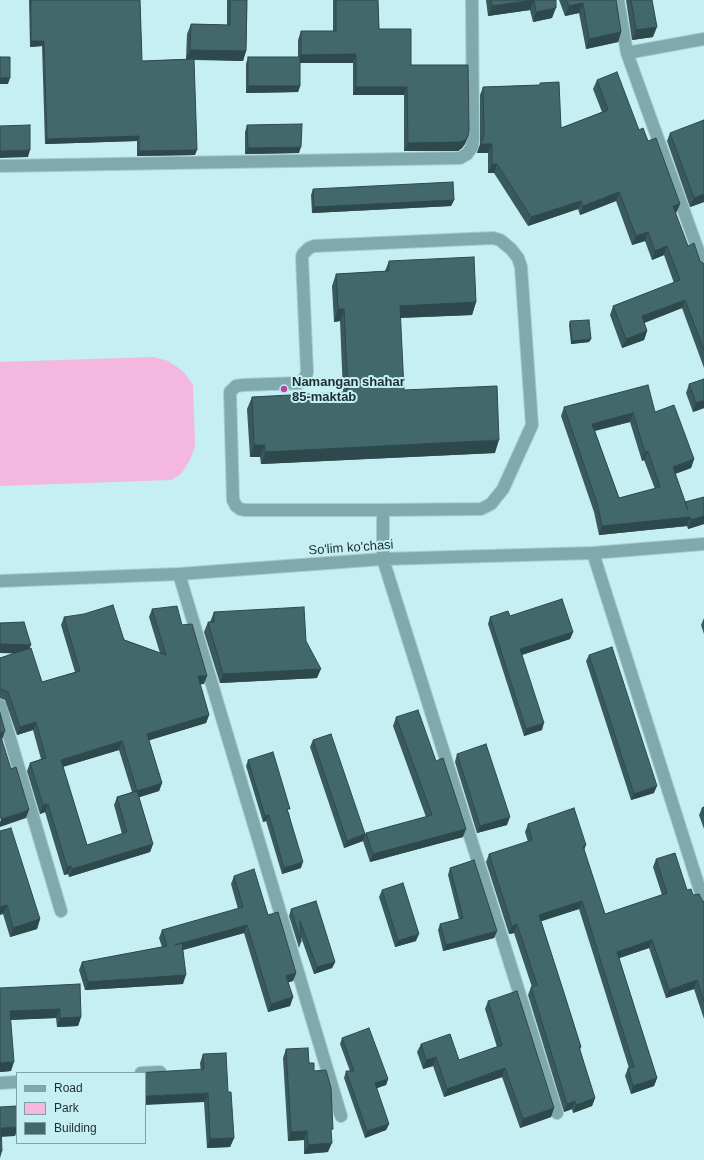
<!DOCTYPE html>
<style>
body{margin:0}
#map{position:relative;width:704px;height:1160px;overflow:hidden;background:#c5eff3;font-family:Arial,sans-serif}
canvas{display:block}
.legend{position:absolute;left:16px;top:1072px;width:130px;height:72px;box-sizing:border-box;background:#c5eff3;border:1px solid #82a1a5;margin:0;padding:5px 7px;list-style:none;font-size:12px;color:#1d2d2f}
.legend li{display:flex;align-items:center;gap:8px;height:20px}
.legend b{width:20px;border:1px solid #82a1a5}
</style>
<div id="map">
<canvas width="704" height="1160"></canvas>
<ul class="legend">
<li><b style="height:5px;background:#80a9ad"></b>Road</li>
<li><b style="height:11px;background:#f3b7e1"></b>Park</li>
<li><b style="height:11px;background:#42686c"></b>Building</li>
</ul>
</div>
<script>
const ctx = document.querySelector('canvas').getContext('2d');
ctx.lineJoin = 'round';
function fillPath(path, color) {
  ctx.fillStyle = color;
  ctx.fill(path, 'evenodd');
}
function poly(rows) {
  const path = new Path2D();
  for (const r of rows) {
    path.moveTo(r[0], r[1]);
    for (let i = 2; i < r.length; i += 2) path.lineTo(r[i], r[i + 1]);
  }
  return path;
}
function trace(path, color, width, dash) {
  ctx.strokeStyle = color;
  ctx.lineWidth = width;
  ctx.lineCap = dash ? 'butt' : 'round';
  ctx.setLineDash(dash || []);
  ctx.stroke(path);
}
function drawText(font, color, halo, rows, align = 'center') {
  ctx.font = font + ' Arial,sans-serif';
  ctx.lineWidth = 4;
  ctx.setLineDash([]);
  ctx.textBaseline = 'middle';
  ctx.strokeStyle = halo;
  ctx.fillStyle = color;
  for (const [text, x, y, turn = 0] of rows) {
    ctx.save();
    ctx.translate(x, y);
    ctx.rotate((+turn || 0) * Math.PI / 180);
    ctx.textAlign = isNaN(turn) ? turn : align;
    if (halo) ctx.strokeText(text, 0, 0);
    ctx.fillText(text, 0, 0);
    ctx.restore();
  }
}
fillPath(poly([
 [154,357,168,361,183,371,193,385,195,446,190,460,181,474,171,480,0,486,0,362]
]), '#f3b7e1');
const lane = poly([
 [383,559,383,510,245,510,240,509,236,506,233,500,230,392,236,386,243,385,299,383,305,378,307,372,302,257,303,254,309,248,314,246,493,238,500,240,511,249,518,258,521,267,532,425,503,489,491,504,481,509,383,510]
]);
const street = poly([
 [618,0,627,53,704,39],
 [627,53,704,267],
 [0,166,460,158,467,154,472,147,473,139,472,0],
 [593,553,704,903],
 [383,559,557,1113],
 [179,574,341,1116],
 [0,581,179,574,383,559,593,553,704,544],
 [0,705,61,911],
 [141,1073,160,1072],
 [0,1083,17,1082]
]);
trace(lane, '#a7ccd0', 14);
trace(street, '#a7ccd0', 14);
trace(lane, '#80a9ad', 12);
trace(street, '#80a9ad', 12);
fillPath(poly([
 [29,0,140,0,142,61,186,59,187,34,191,24,227,25,227,0,247,0,246,51,243,61,194,60,195,155,137,156,137,141,45,144,42,46,30,47],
 [333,0,378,0,379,29,411,65,468,136,465,144,462,148,458,151,404,151,404,95,353,95,353,63,300,63,300,86,298,92,246,93,246,64,248,57,298,57,298,40,301,31,333,31],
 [486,0,556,0,552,18,533,22,530,10,488,16],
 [559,0,616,0,621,32,618,42,586,49,579,13,565,16],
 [626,0,652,0,653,37,632,40],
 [597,80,639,130,648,141,680,204,676,213,675,213,688,246,700,261,704,264,704,368,682,308,644,323,647,331,644,340,622,348,610,315,613,306,674,283,664,255,652,260,645,241,632,245,616,201,580,215,578,209,528,226,494,173,488,173,488,153,477,153,480,146,480,95,483,87,540,85,540,83,561,128,602,112,593,89],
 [247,125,299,153,245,154,245,132],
 [670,133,704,202,690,207,667,141],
 [313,189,454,200,451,206,312,213,311,195],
 [389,261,476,302,472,315,400,318,404,390,495,453,261,464,260,457,250,457,247,409,252,397,343,393,340,321,334,322,332,286,336,274,385,271],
 [570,321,591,339,589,342,571,344,569,325],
 [689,384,704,408,693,412,686,393],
 [564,407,655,412,694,459,691,468,675,474,685,502,704,497,704,524,688,529,687,526,599,535,594,512,561,416],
 [630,422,642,461,644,460,655,489,619,498,595,431],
 [152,609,182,625,204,684,200,684,209,715,206,723,149,740,162,783,159,791,139,797,153,844,150,852,69,877,68,874,64,875,45,812,40,814,27,771,30,763,41,759,33,730,17,735,5,700,0,698,0,658,14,653,0,653,0,623,29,649,42,682,75,672,61,625,64,617,160,653,149,617],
 [119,750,132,792,117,797,114,805,122,834,87,845,63,767],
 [214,612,306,641,317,678,220,683,204,632,208,622,210,622],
 [510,616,573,632,570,639,522,655,542,730,524,736,488,624,490,617],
 [704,618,704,634,701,625],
 [589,655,654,793,631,800,586,661],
 [396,717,463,837,370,862,363,841,344,848,310,747,313,740,365,834,366,833,426,817,393,726],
 [457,754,507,825,477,833,455,762],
 [248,760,289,813,301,868,282,874,266,821,263,822,246,766],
 [704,807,704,829,699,815,702,808],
 [528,824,584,851,605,914,662,895,653,867,656,859,687,890,693,895,704,902,704,1019,694,989,666,998,649,948,619,958,657,1078,654,1086,631,1094,625,1076,628,1068,629,1068,579,909,541,921,581,1047,580,1050,595,1098,592,1106,573,1113,572,1109,564,1112,528,995,531,987,532,987,514,933,509,934,486,862,489,854,528,842,525,832],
 [0,831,40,919,37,929,10,937,3,914],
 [450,868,497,931,494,938,443,951,438,930,440,924,459,919,448,875],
 [234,876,268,915,296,973,293,981,288,982,293,997,290,1006,268,1012,244,933,183,950,183,984,85,990,79,970,82,962,162,947,159,938,162,930,238,909,231,884],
 [382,890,416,941,395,947,379,897],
 [291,909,335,962,332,968,314,974,301,937,301,942,299,948,289,916],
 [0,988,81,1017,78,1026,57,1027,56,1018,10,1020,11,1071,0,1072],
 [488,1001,554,1108,551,1117,520,1128,502,1077,444,1097,433,1066,423,1069,417,1052,421,1044,459,1060,497,1047,485,1009],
 [342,1038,388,1079,386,1085,376,1088,389,1124,386,1130,365,1138,344,1078,346,1071,350,1071,340,1044],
 [286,1049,309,1063,314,1071,328,1152,304,1154,304,1140,288,1141,283,1058],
 [203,1054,228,1092,234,1138,230,1147,207,1148,204,1102,200,1063]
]), '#39595d');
fillPath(poly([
 [534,0,530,10,488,16,492,6],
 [583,3,579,13,565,16,569,6],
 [556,8,552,18,533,22,536,12],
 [657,27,653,37,632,40,636,30],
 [621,32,618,42,586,49,589,39],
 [31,41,44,41,42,46,30,47],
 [190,50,246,51,243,61,186,59],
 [356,54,353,63,298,63,301,55],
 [0,78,10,78,8,84,0,84],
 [248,86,300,86,298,92,246,93],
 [356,87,407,87,404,95,353,95],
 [139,136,137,141,45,144,47,139],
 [468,136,465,144,462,148,458,151,404,151,408,143],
 [480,144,492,144,488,153,477,153],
 [301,147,299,153,245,154,248,148],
 [30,150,28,157,0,158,0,151],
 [197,150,195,155,137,156,139,151],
 [492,164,497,164,494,173,488,173],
 [619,192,616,201,580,215,583,206],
 [704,194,704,202,690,207,694,198],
 [454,200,451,206,312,213,314,207],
 [581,201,578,209,528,226,531,217],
 [680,204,676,213,670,215,673,206],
 [648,232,645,241,632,245,636,236],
 [667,246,664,255,652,260,655,251],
 [685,300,682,308,639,325,642,316],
 [476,302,472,315,395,318,400,306],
 [338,309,344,309,340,321,334,322],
 [647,331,644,340,622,348,626,339],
 [591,339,589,342,571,344,572,341],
 [704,400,704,408,693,412,696,403],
 [633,413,630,422,589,432,592,424],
 [499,440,495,453,261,464,265,452],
 [254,445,265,445,260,457,250,457],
 [648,451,644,460,642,461,645,452],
 [694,459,691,468,669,476,673,467],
 [704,516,704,524,688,529,691,520],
 [690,517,687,526,599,535,602,526],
 [573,632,570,639,518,656,520,649],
 [0,644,31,645,27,654,0,653],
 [321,669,317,678,220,683,223,674],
 [198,676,207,676,204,684,195,685],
 [209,715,206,723,144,742,147,734],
 [36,722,33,730,17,735,20,727],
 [544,723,542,730,524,736,526,729],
 [5,731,2,740,0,740,0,733],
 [122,741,119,750,58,768,61,760],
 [162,783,159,791,134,799,137,791],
 [657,786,654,793,631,800,634,794],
 [48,804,45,812,40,814,43,805],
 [29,810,26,818,0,827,0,822,1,819],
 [269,815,266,821,263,822,265,816],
 [510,817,507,825,477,833,480,826],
 [466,829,463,837,370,862,373,854],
 [365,834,363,841,344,848,347,841],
 [153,844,150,852,69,877,72,869],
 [586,845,583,853,583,846],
 [303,862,301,868,282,874,284,868],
 [71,866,68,874,64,875,67,867],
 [582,901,579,909,536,923,539,915],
 [7,905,3,914,0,915,0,907],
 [40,919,37,929,10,937,13,928],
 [517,924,514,933,509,934,512,926],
 [247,925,244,933,172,953,175,945],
 [497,931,494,938,443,951,446,945],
 [419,934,416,941,395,947,398,941],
 [652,940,649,948,614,960,617,952],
 [335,962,332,968,314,974,317,967],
 [296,973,293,981,283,984,286,976],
 [186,975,183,984,85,990,88,982],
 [697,980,694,989,666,998,669,990],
 [293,997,290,1006,268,1012,271,1004],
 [60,1009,56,1018,6,1020,10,1011],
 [81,1017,78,1026,57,1027,60,1018],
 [436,1057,433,1066,423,1069,426,1060],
 [14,1062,11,1071,0,1072,0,1063],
 [505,1068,502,1077,444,1097,447,1089],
 [657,1078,654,1086,631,1094,633,1086],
 [388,1079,386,1085,372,1090,375,1083],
 [208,1093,204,1102,145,1105,145,1096],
 [595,1098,592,1106,573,1113,576,1105],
 [575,1101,572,1109,564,1112,567,1104],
 [554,1108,551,1117,520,1128,523,1119],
 [389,1124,386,1130,365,1138,367,1131],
 [17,1127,17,1131,15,1136,0,1137,1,1128],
 [307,1131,304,1140,288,1141,291,1132],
 [234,1138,230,1147,207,1148,210,1139],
 [332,1143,328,1152,304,1154,308,1145],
 [0,1151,2,1151,0,1158]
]), '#2e494c');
const building = poly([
 [31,0,140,0,142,61,194,59,197,150,139,151,139,136,47,139,44,41,31,41,31,0],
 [230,0,247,0,246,51,190,50,191,24,230,25,230,0],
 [336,0,378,0,379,29,411,29,411,65,468,65,469,130,468,136,465,140,461,142,408,143,407,87,356,87,356,54,301,55,301,31,336,31,336,0],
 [491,0,534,0,492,6,491,0],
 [534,0,556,0,556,8,536,12,534,0],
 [566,0,616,0,621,32,589,39,583,3,569,6,566,0],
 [631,0,652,0,657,27,636,30,631,0],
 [0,57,10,57,10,78,0,78,0,57],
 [248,57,300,57,300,86,248,86,248,57],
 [617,72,639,130,643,128,648,141,656,138,680,204,673,206,688,246,694,243,700,261,704,264,704,350,685,300,642,316,647,331,626,339,613,306,680,280,667,246,655,251,648,232,636,236,619,192,583,206,581,201,531,217,497,164,492,164,492,144,480,144,483,139,484,130,483,87,540,85,540,83,559,82,561,128,608,110,597,80,617,72],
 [704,120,704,194,694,198,670,133,704,120],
 [302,124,301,147,248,148,247,125,302,124],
 [30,125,30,150,0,151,0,126,30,125],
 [453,182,454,200,314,207,313,189,453,182],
 [474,257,476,302,400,306,404,390,497,386,499,440,265,452,265,445,254,445,252,397,348,392,344,309,338,309,336,274,389,271,389,261,474,257],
 [589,320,591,339,572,341,570,321,589,320],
 [704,379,704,400,696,403,689,384,704,379],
 [648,385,655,412,674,405,694,459,673,467,688,510,685,502,704,497,704,516,691,520,690,517,602,526,597,503,564,407,648,385],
 [633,413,645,452,648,451,660,487,619,498,592,424,633,413],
 [562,599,573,632,520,649,544,723,526,729,490,617,508,611,510,616,562,599],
 [113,605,124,640,166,655,152,609,177,606,182,625,192,624,207,676,198,676,209,715,147,734,162,783,137,791,153,844,72,869,71,866,67,867,48,804,43,805,30,763,46,758,36,722,20,727,8,692,1,689,0,690,0,658,31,648,42,682,80,671,64,617,84,614,113,605],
 [122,741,137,791,117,797,127,832,87,845,61,760,122,741],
 [304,607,306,641,321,669,223,674,208,622,214,622,214,612,304,607],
 [24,622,31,645,0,644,0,623,24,622],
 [612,647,657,786,634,794,589,655,612,647],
 [418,710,436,761,443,758,466,829,373,854,366,833,432,815,396,717,418,710],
 [0,713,5,731,0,733,0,713],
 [0,734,11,769,16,767,29,810,1,819,0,815,0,734],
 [331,734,365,834,347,841,313,740,331,734],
 [486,744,510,817,480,826,457,754,486,744],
 [273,752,290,809,287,809,303,862,284,868,269,815,265,816,248,760,273,752],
 [704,807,704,815,702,808,704,807],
 [574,808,586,845,583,846,605,914,667,893,656,859,675,853,687,890,691,889,693,895,699,894,702,900,704,902,704,1002,697,980,669,990,652,940,617,952,657,1078,633,1086,628,1068,634,1067,582,901,539,915,565,996,581,1047,579,1047,595,1098,576,1105,575,1101,567,1104,531,987,537,985,517,924,512,926,489,854,532,840,528,824,574,808],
 [11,828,40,919,13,928,7,905,0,907,0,831,11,828],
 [474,860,497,931,446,945,440,924,463,918,450,868,474,860],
 [254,869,268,915,278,912,296,973,286,976,293,997,271,1004,247,925,175,945,182,943,186,975,88,982,82,962,167,946,162,930,243,907,234,876,254,869],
 [403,883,419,934,398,941,382,890,403,883],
 [316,901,335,962,317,967,300,921,301,942,291,909,316,901],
 [80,984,81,1017,60,1018,60,1009,10,1011,14,1062,0,1063,0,988,80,984],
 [517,991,554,1108,523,1119,505,1068,447,1089,436,1057,426,1060,421,1044,450,1034,459,1060,502,1045,488,1001,517,991],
 [369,1028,388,1079,375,1083,389,1124,367,1131,346,1071,354,1071,342,1038,369,1028],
 [308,1048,309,1063,314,1063,314,1071,326,1070,331,1088,333,1129,331,1130,332,1143,308,1145,307,1131,291,1132,286,1049,308,1048],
 [226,1053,228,1092,231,1092,234,1138,210,1139,208,1093,145,1096,145,1073,135,1073,204,1069,203,1054,226,1053],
 [17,1106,17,1127,1,1128,2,1151,0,1151,0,1107,17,1106]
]);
fillPath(building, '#42686c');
trace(building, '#2e494c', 1);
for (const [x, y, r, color] of [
 [284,389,4,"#ba469f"]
]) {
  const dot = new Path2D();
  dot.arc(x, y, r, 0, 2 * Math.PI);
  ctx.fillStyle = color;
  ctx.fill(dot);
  trace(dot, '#c5eff3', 1.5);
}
drawText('bold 13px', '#1d2d2f', '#c5eff3', [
 ["Namangan shahar",292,382],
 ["85-maktab",292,397]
], 'left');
drawText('13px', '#1d2d2f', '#c5eff3', [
 ["So'lim ko'chasi",351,548,-4]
]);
</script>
